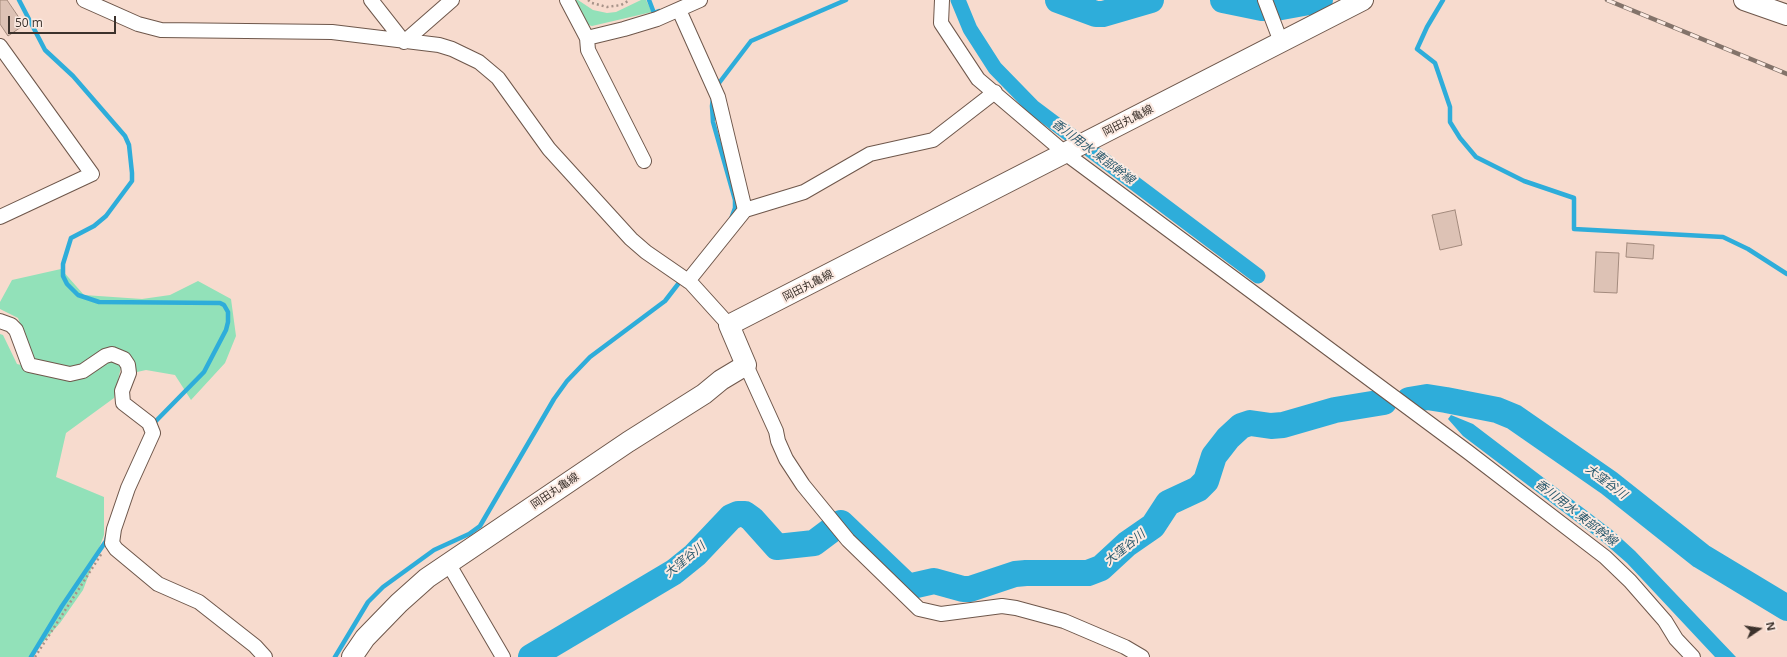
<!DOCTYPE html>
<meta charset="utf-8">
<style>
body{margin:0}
#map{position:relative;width:1787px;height:657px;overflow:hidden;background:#f7dbce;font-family:"Open Sans",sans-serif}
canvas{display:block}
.north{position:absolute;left:1739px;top:609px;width:40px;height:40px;-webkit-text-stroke:3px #fcebe3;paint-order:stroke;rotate:77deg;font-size:11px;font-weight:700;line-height:16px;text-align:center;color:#3c322c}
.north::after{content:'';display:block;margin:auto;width:14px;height:18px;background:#3c322c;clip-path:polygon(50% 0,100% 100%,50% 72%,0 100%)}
.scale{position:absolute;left:8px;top:16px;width:108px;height:18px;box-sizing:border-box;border:2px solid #3c322c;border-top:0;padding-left:5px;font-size:12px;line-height:14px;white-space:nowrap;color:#3c322c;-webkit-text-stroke:3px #fcebe3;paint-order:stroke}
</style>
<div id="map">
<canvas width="1787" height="657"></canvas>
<div class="north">N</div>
<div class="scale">50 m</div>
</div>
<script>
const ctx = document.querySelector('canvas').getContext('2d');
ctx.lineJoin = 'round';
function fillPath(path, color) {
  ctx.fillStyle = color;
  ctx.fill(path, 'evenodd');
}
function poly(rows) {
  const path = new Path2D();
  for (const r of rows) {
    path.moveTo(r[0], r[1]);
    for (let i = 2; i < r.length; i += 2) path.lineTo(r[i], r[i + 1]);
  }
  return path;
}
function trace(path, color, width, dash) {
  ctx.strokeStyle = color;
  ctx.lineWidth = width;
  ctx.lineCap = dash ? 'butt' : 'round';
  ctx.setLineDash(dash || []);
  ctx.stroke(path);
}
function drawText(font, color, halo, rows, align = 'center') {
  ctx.font = font + ' "Open Sans","Noto Sans JP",sans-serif';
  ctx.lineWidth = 4;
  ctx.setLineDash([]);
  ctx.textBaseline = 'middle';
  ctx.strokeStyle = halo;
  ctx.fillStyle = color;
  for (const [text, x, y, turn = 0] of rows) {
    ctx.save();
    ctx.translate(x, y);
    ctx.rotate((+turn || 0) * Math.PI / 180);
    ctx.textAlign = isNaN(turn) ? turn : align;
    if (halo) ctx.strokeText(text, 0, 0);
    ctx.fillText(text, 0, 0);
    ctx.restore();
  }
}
fillPath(poly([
 [571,0,578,0,593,10,607,13,616,12,641,0,646,0,652,12,592,26,585,24],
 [61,269,84,295,142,299,170,295,198,281,231,299,236,336,225,363,191,400,175,375,146,370,137,372,129,355,114,348,94,355,81,366,70,368,34,361,18,318,0,309,0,302,12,280],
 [0,334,3,335,17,364,70,377,106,362,116,361,121,367,114,398,66,433,56,477,104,497,104,535,83,590,60,623,30,657,0,657]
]), '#92e1b9');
fillPath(poly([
 [1451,415,1473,424,1612,530,1635,551,1736,657,1715,657,1627,563,1603,542,1463,436,1448,419]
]), '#2eadda');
trace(poly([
 [19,0,45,50,73,76,125,136,129,145,132,173,132,181,106,216,94,226,71,238,63,264,63,276,67,284,78,295,99,302,220,303,224,305,228,312,228,322,226,330,204,372,152,425],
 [649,0,654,13,659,11],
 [1068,0,1087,8,1099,10,1137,0],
 [1443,0,1427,27,1417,49,1435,63,1450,107,1450,122,1460,138,1476,157,1524,181,1574,198,1574,229,1723,237,1748,249,1787,274],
 [716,87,751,41,846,0],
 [713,98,712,106,713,122,735,200,735,208,731,219],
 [31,657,62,606,106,541,107,537],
 [335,657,368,602,383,587,434,550,469,534,480,526,554,399,567,381,590,357,665,301,682,279]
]), '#2eadda', 4.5);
trace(poly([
 [958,0,970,29,995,68,1033,107,1258,276]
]), '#2eadda', 15);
trace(poly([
 [1058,0,1096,14,1103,14,1151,0],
 [1223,0,1262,8,1276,8,1320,0],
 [1409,400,1427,397,1446,400,1497,410,1514,417,1609,483,1701,556,1787,608],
 [841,523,906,585,912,586,934,581,963,589,970,589,1015,574,1026,573,1088,573,1101,568,1127,544,1153,526,1168,503,1198,489,1206,481,1214,456,1228,438,1241,426,1250,423,1271,426,1283,425,1335,410,1384,402],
 [531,657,674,572,695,555,731,517,738,514,745,514,752,519,777,547,814,543,830,531]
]), '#2eadda', 26);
const building = poly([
 [0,0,7,0,24,25,8,36,0,24,0,0],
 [1455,210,1462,245,1440,250,1432,215,1455,210],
 [1627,243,1654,245,1653,259,1626,257,1627,243],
 [1596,252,1619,253,1617,293,1594,292,1596,252]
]);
fillPath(building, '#ddc2b5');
trace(building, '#a38a7d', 1);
const minor = poly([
 [84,0,138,24,161,30,332,32,439,45,452,49,479,62,498,78,549,149,631,239,646,252,691,283,729,325],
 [371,0,404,42,452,0],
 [567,0,587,38,588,50,644,161],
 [942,0,941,23,978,79,1065,153,1468,452,1605,557,1630,581,1665,621,1676,639,1693,657],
 [1265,0,1281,42],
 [679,10,718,97,745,210,804,192,870,154,933,140,995,92],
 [587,38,624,29,657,19,700,0],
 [0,46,92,174,0,217],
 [688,281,745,210],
 [0,321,11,325,16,330,29,365,70,374,83,371,105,356,112,354,124,359,128,365,129,373,122,391,123,403,149,423,153,433,128,488,114,529,112,543,116,549,158,584,199,602,255,646,265,657],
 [746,365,776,431,778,441,786,459,803,485,848,540,919,609,941,614,1002,606,1016,608,1064,621,1125,647,1142,657],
 [448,563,503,657]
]);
const secondary = poly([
 [1744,0,1787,15],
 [352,657,365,638,399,603,427,578,628,442,704,394,721,380,746,365,729,325,1363,0]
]);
trace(minor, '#6e574b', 16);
trace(secondary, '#6e574b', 22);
trace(poly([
 [588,0,592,3,607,7,621,5,630,0],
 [35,657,102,553]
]), '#a79389', 2.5, [2, 3]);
trace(minor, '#fff', 14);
trace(secondary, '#fff', 20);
const rail = poly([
 [1607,0,1787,74]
]);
trace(rail, '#83736a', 4.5);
trace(rail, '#fcebe3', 3, [9]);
drawText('11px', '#3c322c', '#fcebe3', [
 ["岡田丸亀線",1128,121,-27],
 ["岡田丸亀線",808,286,-27],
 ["岡田丸亀線",555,491,-34]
]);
drawText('italic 12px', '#28586c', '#fcebe3', [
 ["香川用水 東部幹線",1093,152,37],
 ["大窪谷川",1606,482,37],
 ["香川用水 東部幹線",1576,513,38],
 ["大窪谷川",1125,548,-39],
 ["大窪谷川",685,560,-40]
]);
</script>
